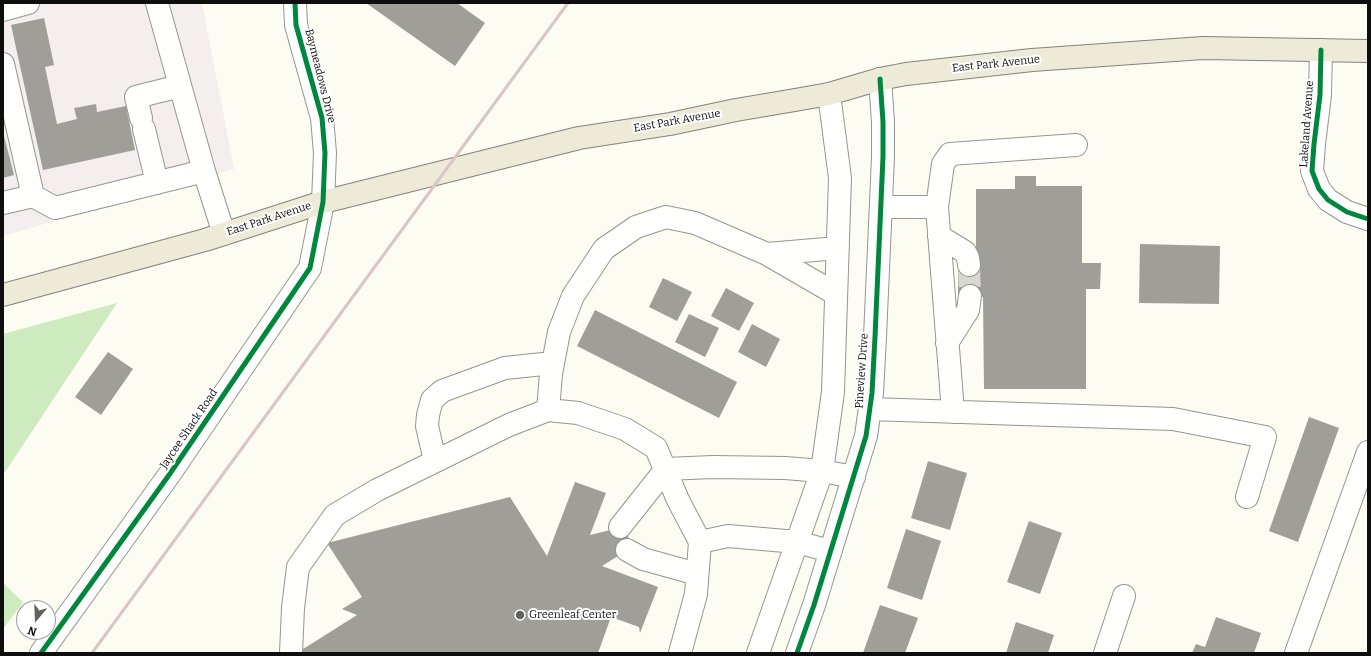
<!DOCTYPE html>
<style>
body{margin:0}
#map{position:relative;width:1371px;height:656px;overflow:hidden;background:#fcfcf2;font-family:Bitter,serif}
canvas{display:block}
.frame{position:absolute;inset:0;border:4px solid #0e0e0e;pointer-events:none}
.north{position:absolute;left:16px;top:600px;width:40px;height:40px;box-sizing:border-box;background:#fff;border:1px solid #9f9f9f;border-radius:50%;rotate:199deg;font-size:11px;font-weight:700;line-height:16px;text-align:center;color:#0e0e0e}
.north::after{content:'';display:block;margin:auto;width:14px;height:18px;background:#61615e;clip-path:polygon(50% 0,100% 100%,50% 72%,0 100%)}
</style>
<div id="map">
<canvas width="1371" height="656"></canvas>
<div class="frame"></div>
<div class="north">N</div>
</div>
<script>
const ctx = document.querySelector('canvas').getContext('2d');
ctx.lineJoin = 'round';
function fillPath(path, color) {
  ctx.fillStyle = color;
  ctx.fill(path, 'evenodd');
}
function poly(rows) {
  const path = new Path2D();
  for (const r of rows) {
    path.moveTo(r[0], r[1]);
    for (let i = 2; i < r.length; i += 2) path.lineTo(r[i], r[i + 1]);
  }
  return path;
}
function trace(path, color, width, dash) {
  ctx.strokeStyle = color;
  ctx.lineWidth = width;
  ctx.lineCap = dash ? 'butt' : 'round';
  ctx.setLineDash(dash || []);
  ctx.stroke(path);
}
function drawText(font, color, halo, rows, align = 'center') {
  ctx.font = font + ' Bitter,serif';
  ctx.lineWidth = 4;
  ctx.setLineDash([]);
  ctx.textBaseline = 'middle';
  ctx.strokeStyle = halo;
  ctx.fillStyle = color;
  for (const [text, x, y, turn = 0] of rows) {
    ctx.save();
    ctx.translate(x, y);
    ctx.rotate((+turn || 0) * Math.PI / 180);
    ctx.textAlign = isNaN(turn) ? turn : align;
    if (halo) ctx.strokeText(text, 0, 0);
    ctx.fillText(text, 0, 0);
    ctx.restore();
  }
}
fillPath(poly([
 [3,3,202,3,234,169,3,236]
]), '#f4eeef');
fillPath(poly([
 [117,303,3,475,3,334],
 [3,583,23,602,3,629]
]), '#ceeabf');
fillPath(poly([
 [366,3,457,3,485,23,455,66],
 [44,18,54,65,45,67,57,124,77,119,74,108,96,104,97,112,126,106,135,150,43,170,11,25],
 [3,132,14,175,3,178],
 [1015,176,1036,176,1036,186,1082,186,1082,263,1101,263,1100,289,1086,289,1086,389,984,389,983,297,958,296,958,265,976,265,976,189,1015,189],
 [1140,244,1220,246,1219,304,1139,303],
 [663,278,692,292,677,321,649,307],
 [726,288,754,303,739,331,711,316],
 [595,310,737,382,719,418,577,346],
 [689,314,719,328,705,357,675,342],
 [752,324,780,339,766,367,738,352],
 [108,352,133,369,101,415,75,397],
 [1309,417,1339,428,1298,542,1269,531],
 [928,461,967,473,950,530,911,518],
 [575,482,606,493,590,535,622,527,634,546,602,566,658,587,640,633,639,627,611,617,598,653,301,653,300,651,357,615,342,609,362,597,327,543,510,497,547,556],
 [1029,521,1062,533,1040,594,1007,582],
 [906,529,941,541,922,600,887,588],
 [880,605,918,618,905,653,863,653],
 [1216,617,1261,633,1254,653,1192,653,1196,644,1205,647],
 [1016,622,1054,635,1048,653,1006,653]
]), '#9f9e98');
trace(poly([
 [969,265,970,296]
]), '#d8d8d0', 22, [22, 11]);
const minor = poly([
 [157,3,204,171],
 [3,10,28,3],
 [1321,50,1320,95,1314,144,1312,171,1319,189,1328,200,1347,212,1368,219],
 [3,64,33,196],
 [141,118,136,97,180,86],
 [144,129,157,183],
 [3,203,33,196,55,208,204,171,224,234],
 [881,207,937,207,953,412],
 [937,207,943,164,950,154,1076,145],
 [939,236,965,252,968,258,969,265],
 [836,294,767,254,838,248],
 [947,343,968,310,970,296],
 [870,409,1173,419,1265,437,1247,497],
 [548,410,551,374,559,332,573,296,604,249,636,227,666,217,695,223,767,254],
 [435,461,427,426,428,415,432,400,442,391,505,368,553,363],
 [620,527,666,469,713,467,785,468,822,471,854,477],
 [700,542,728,536,797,542,830,551],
 [627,550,643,559,697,574],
 [41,653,169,475,310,268,323,202,325,153,322,118,296,25,295,3],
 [291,653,293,608,298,567,335,515,377,490,509,425,548,410,578,413,625,429,656,448,678,500,700,542,696,594,680,653],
 [758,653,822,471,833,392,840,178,829,94],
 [797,653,814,605,866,436,872,393,875,337,883,157,883,122,880,79],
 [1105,653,1124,596],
 [1296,653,1368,452]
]);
const major = poly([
 [3,295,205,240,323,202,579,138,670,124,736,110,795,100,829,94,880,79,906,74,1032,60,1203,48,1368,51]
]);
trace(minor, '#959591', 24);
trace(major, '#82827e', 24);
trace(minor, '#fffffd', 22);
trace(major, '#edebd8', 22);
trace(poly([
 [92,653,568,3]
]), '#d8c7c3', 3);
trace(poly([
 [1321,50,1320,95,1314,144,1312,171,1319,189,1328,200,1347,212,1368,219],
 [41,653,169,475,310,268,323,202,325,153,322,118,296,25,295,3],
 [797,653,814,605,866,436,872,393,875,337,883,157,883,122,880,79]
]), '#00873e', 5);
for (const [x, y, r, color] of [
 [520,615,5,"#61615e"]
]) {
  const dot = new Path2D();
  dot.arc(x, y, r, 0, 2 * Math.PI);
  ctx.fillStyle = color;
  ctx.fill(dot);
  trace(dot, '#fff', 1.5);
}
drawText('11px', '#0e0e0e', '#fff', [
 ["East Park Avenue",996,64,-6],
 ["Baymeadows Drive",320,76,76],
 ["East Park Avenue",677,121,-10],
 ["Lakeland Avenue",1307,124,-86],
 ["East Park Avenue",269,219,-18],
 ["Pineview Drive",862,371,-86],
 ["Jaycee Shack Road",189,429,-56]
]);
drawText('11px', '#0e0e0e', '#fff', [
 ["Greenleaf Center",529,615]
], 'left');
</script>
